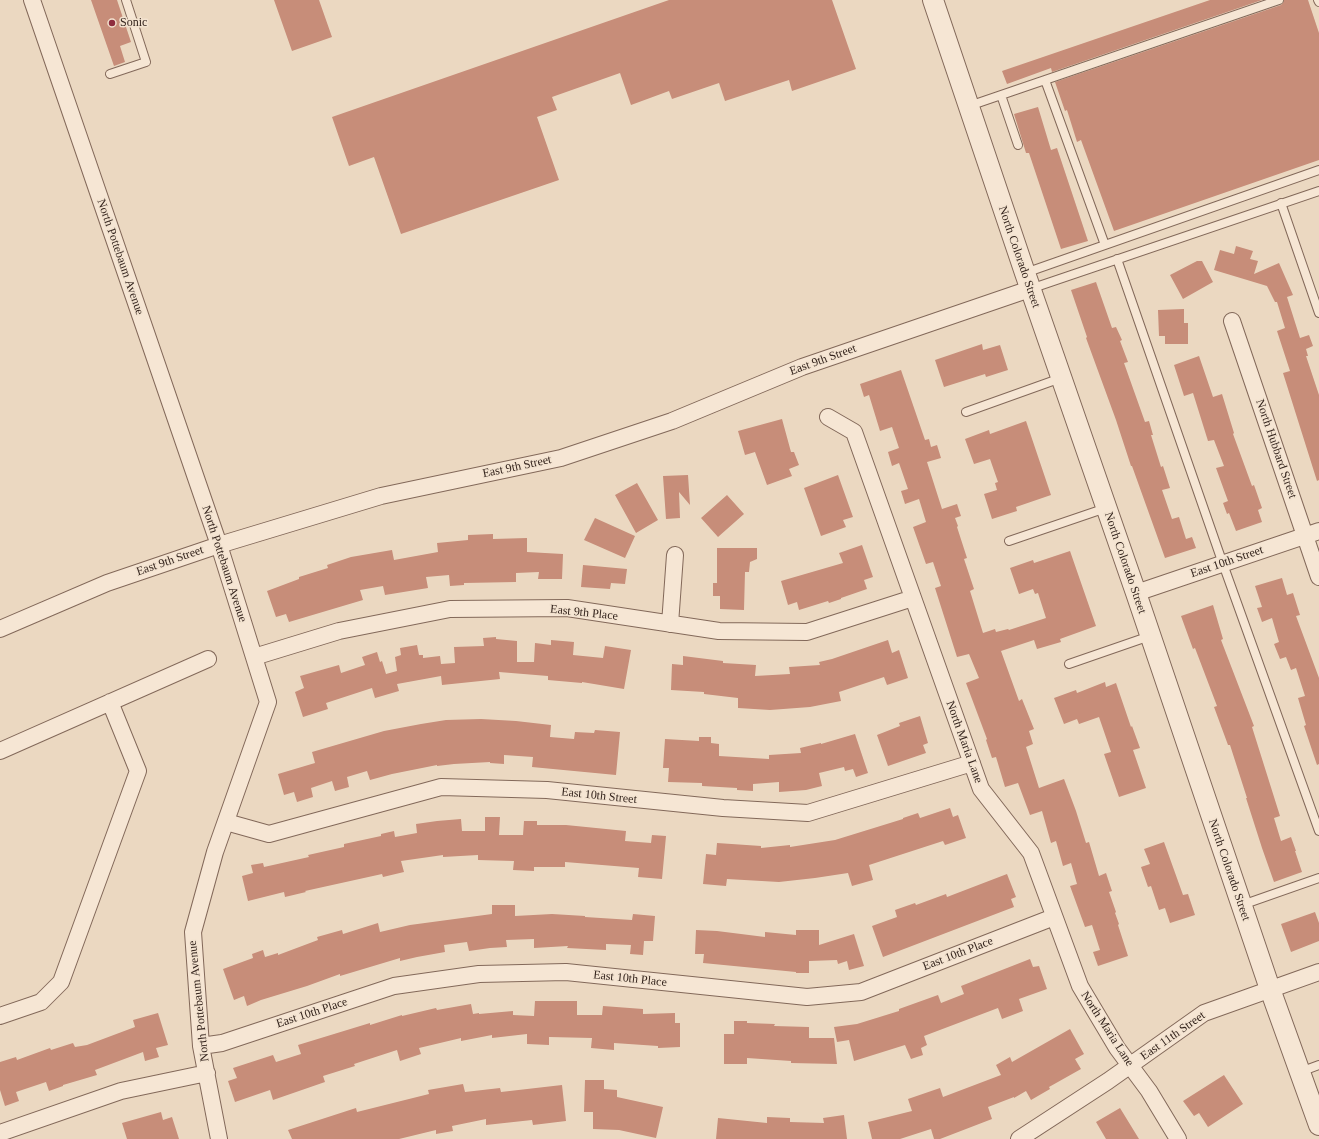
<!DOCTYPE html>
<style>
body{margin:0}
canvas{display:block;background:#ebd8c1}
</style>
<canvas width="1319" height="1139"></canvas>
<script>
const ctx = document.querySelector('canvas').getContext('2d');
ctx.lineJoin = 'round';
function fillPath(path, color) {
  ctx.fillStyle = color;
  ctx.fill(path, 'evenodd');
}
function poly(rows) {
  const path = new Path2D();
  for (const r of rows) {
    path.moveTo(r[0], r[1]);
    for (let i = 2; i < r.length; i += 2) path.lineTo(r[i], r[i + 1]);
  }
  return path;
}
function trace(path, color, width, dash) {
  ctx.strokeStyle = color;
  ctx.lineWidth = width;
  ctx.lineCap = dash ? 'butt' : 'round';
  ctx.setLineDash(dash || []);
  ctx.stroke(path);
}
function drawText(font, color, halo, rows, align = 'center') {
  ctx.font = font + ' Georgia,serif';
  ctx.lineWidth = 3;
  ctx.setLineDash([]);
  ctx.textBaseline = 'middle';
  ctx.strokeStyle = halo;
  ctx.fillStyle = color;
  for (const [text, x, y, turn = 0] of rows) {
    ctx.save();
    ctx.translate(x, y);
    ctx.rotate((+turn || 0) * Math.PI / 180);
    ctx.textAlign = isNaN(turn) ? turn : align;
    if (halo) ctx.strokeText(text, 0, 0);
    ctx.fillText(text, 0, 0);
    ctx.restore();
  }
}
fillPath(poly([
 [91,0,117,0,131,42,120,46,125,62,114,66],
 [274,0,319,0,332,37,292,51],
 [669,0,832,0,856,69,792,91,789,80,725,101,719,83,672,99,669,91,631,105,620,73,552,97,557,110,537,117,559,180,401,234,374,157,349,166,332,117],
 [1210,0,1262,0,1052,72,1051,68,1007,84,1002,71],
 [1284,0,1308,0,1319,33,1319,160,1114,231,1081,140,1077,142,1067,110,1065,111,1055,82,1281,5,1283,3],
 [1038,107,1051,150,1057,148,1088,241,1061,249,1029,153,1026,153,1014,114],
 [1236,246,1253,251,1250,259,1258,261,1254,274,1279,263,1293,295,1287,297,1300,338,1309,335,1313,346,1306,349,1308,356,1306,356,1319,395,1319,480,1317,481,1283,373,1290,371,1277,331,1285,328,1277,302,1275,302,1267,286,1214,270,1220,250,1234,254],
 [1197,261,1202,261,1213,282,1183,299,1170,275],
 [1096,282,1112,328,1116,327,1122,340,1120,341,1128,362,1124,363,1145,422,1149,421,1153,435,1151,435,1161,467,1163,466,1170,488,1162,490,1172,519,1179,517,1186,539,1192,537,1196,548,1165,558,1132,466,1131,466,1116,420,1086,338,1087,337,1071,290],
 [1184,309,1184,323,1188,323,1188,344,1165,344,1165,336,1159,336,1158,310],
 [982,344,983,350,1000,345,1008,370,986,377,985,374,944,387,935,360],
 [1199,356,1213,397,1222,394,1234,433,1233,434,1252,486,1254,485,1262,508,1258,510,1262,522,1236,531,1229,513,1227,514,1223,503,1228,501,1216,468,1224,466,1214,440,1208,441,1193,393,1184,396,1174,365],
 [901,370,925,440,929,439,931,447,937,445,941,458,927,462,942,509,957,504,961,516,955,518,958,526,957,527,967,558,964,559,974,589,970,591,983,633,995,629,996,632,1008,629,1009,630,1046,618,1038,593,1035,594,1033,589,1019,594,1010,568,1033,560,1034,563,1070,551,1096,626,1060,639,1061,642,1037,649,1034,640,1001,651,1019,701,1022,699,1034,729,1029,731,1033,744,1026,747,1039,788,1064,779,1076,811,1086,843,1089,842,1099,876,1106,873,1112,891,1109,892,1116,912,1115,913,1119,924,1118,925,1128,956,1098,966,1093,952,1100,950,1092,925,1085,927,1070,886,1077,884,1071,863,1063,866,1056,841,1051,843,1042,811,1030,815,1018,783,1005,787,996,757,992,758,986,740,987,739,966,683,979,678,969,654,957,657,935,588,941,586,933,562,926,564,913,527,926,522,919,499,905,504,901,491,908,489,899,463,892,466,888,452,899,448,892,427,880,431,869,395,864,397,860,384],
 [782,419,791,452,794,452,799,465,789,469,792,476,767,485,755,452,745,455,738,431],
 [1026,421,1051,495,1016,507,1017,511,992,519,984,494,997,490,995,483,998,482,990,459,974,464,965,439,989,430,990,434],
 [688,475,690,505,679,492,680,518,666,519,663,476],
 [838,475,853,517,843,520,846,527,821,536,804,488],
 [637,483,658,520,636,533,615,495],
 [727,495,744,514,718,537,701,518],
 [595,518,635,536,625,558,584,540],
 [493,534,493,539,527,538,527,552,563,554,562,579,538,579,539,572,516,573,516,582,464,583,464,585,450,586,449,575,426,577,428,588,385,595,383,586,360,590,363,600,289,622,286,614,276,617,267,591,299,579,299,577,328,568,327,565,351,557,392,550,394,560,438,552,437,543,468,540,468,535],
 [862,545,873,577,864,580,867,589,841,598,841,599,829,603,828,601,799,610,797,602,788,605,781,581,843,563,839,553],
 [717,548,757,548,757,559,750,562,749,572,745,572,744,610,720,609,720,596,713,596,713,583,717,583],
 [583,565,627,569,625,584,611,583,610,589,581,587],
 [1282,578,1287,595,1293,593,1300,615,1296,616,1319,678,1319,764,1317,765,1304,726,1306,725,1298,698,1305,696,1296,668,1291,670,1286,657,1280,659,1274,644,1279,642,1272,618,1262,622,1257,608,1262,607,1255,586],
 [1213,605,1223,639,1221,640,1254,726,1252,727,1280,816,1274,818,1281,841,1291,837,1296,851,1295,851,1302,872,1274,882,1262,848,1246,798,1247,798,1230,745,1228,745,1214,707,1217,706,1195,648,1193,649,1181,616],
 [496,637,496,639,517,641,517,662,534,662,535,643,551,645,551,640,574,642,573,655,603,658,605,646,631,650,624,689,582,682,582,683,548,680,548,676,499,672,500,679,442,685,441,676,397,684,399,691,375,698,372,688,326,703,328,709,303,717,295,692,304,688,300,676,339,665,341,673,365,665,362,657,377,652,380,662,382,661,386,674,397,671,395,657,401,655,400,648,417,645,419,655,423,655,423,658,440,656,441,664,455,663,454,647,484,646,483,638],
 [888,640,892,653,899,650,908,678,887,685,884,677,839,692,841,701,810,707,770,710,738,708,738,698,704,694,704,692,671,690,672,664,683,665,683,656,723,661,723,663,756,665,755,676,790,674,789,667,820,665,819,662,832,659],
 [1105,682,1106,687,1116,683,1131,727,1132,726,1140,748,1133,750,1146,788,1119,797,1104,754,1111,752,1099,717,1079,724,1077,719,1064,724,1054,698,1076,690,1077,693],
 [920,716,928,743,923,745,926,753,888,766,877,735,900,726,899,723],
 [481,719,516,721,551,725,550,737,574,739,575,732,594,733,595,730,620,732,616,775,532,767,533,757,504,755,504,764,490,763,490,762,454,764,437,766,437,765,392,774,370,780,367,771,347,777,349,787,335,791,332,781,311,788,313,797,297,802,294,792,284,795,278,774,315,763,312,752,384,731,421,724,446,720],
 [855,734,868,773,856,777,853,769,845,771,844,767,819,773,822,786,806,790,779,792,779,782,753,784,753,791,737,790,737,788,702,786,702,783,668,782,669,768,663,768,665,739,699,741,699,737,711,737,711,743,719,744,719,756,769,759,769,755,801,753,800,748,821,743,821,744],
 [950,808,953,817,958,815,966,838,945,845,943,841,869,865,873,880,852,886,848,873,815,878,779,882,727,879,726,886,703,884,706,854,716,855,717,843,761,846,761,848,790,845,790,847,835,840,903,819,903,818,918,813,920,818],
 [485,817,500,817,499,835,523,835,524,821,537,821,537,825,566,825,626,831,625,841,651,843,652,835,666,836,662,879,638,877,639,868,565,862,565,867,534,867,534,871,513,870,514,861,478,860,478,855,443,857,443,855,401,861,404,872,383,877,382,874,305,891,306,892,285,897,284,892,248,901,242,876,253,873,251,865,263,863,264,867,309,857,308,855,344,847,344,844,381,836,381,834,394,831,395,837,417,833,416,824,437,821,461,819,462,831,485,831],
 [1164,842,1183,895,1188,894,1195,915,1170,923,1165,908,1159,910,1151,886,1148,887,1141,867,1150,864,1144,849],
 [1007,874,1016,897,1011,899,1014,907,883,957,872,926,897,917,895,910,915,903,916,905,946,894,947,897],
 [492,905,515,905,515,916,552,914,585,916,585,917,632,920,633,914,655,916,653,941,644,941,643,955,630,954,631,945,606,944,606,950,567,948,568,946,534,948,534,939,506,940,507,947,490,948,469,951,467,942,444,945,445,952,417,957,400,961,400,958,340,976,340,974,307,986,261,1000,247,1006,244,996,234,1000,223,969,253,958,252,954,263,950,265,957,278,953,278,955,318,940,317,937,342,930,343,934,378,923,380,932,410,925,492,914],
 [1315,912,1319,923,1319,941,1291,952,1281,924],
 [696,930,717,931,765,937,765,932,796,935,796,930,819,930,819,945,854,934,864,966,849,970,847,961,838,964,837,960,809,961,809,973,796,973,796,972,703,963,704,954,695,954],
 [1030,959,1033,967,1039,966,1047,989,1019,999,1023,1011,1002,1019,998,1008,924,1036,927,1045,921,1048,923,1055,911,1059,905,1045,854,1061,849,1040,837,1042,834,1027,857,1024,899,1011,899,1009,938,995,941,1003,964,994,961,986],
 [535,1001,577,1001,577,1015,602,1015,603,1006,643,1009,643,1014,675,1013,675,1023,680,1023,680,1047,658,1048,658,1046,614,1043,614,1050,591,1048,592,1038,549,1037,549,1045,527,1044,527,1034,492,1038,492,1035,461,1041,461,1038,419,1048,421,1054,400,1061,397,1050,354,1064,355,1066,323,1076,325,1082,273,1100,270,1090,235,1102,228,1081,237,1078,233,1068,273,1055,276,1062,301,1054,298,1045,370,1023,370,1025,402,1015,402,1016,436,1008,437,1010,471,1004,473,1014,479,1013,479,1014,513,1011,513,1015,534,1016],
 [158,1013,168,1045,156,1048,159,1057,145,1061,143,1052,95,1070,97,1075,63,1085,63,1086,49,1091,46,1082,16,1092,19,1101,5,1106,0,1090,0,1062,16,1057,17,1060,50,1048,51,1050,73,1043,75,1047,87,1045,135,1027,133,1020],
 [734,1021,747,1021,747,1023,775,1024,774,1026,809,1027,809,1038,834,1038,837,1064,791,1063,791,1061,747,1058,747,1064,724,1064,724,1034,734,1034],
 [1070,1029,1084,1054,1075,1059,1081,1069,1049,1087,1050,1089,1031,1100,1026,1091,1014,1098,1014,1097,988,1107,992,1119,940,1139,934,1139,931,1129,900,1139,872,1139,868,1122,912,1111,908,1099,940,1088,943,1097,1001,1075,996,1065,1010,1057,1012,1062],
 [1224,1075,1243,1104,1208,1127,1199,1113,1194,1116,1183,1101],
 [585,1080,604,1080,604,1089,617,1090,617,1097,663,1107,656,1138,619,1130,593,1129,593,1112,584,1112],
 [463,1084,465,1092,500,1088,501,1092,562,1085,566,1121,533,1125,532,1120,486,1125,486,1119,452,1126,453,1131,436,1134,436,1130,399,1139,292,1139,288,1130,356,1108,357,1112,429,1094,428,1090],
 [1120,1108,1139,1139,1106,1139,1096,1122],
 [161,1112,163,1120,172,1117,179,1139,127,1139,122,1123],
 [844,1115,847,1139,716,1139,718,1118,767,1123,767,1117,790,1118,790,1122,824,1123,823,1118]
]), '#c78d79');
const service = poly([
 [1318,0,1319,2],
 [110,74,146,62,126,0],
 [1045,80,1105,245],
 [1001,95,1018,145],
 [969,106,1279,0],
 [1281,203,1319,313],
 [1117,259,1223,564,1319,831],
 [1025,273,1319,170],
 [1030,289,1319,191],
 [966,412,1061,378],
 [1009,541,1106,508],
 [1069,664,1150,636],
 [1242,905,1319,878],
 [1300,1072,1319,1065]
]);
const minor = poly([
 [32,0,219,545,268,702,215,852,193,932,201,1046,219,1139],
 [1232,321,1319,577],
 [828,417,854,432,981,789,1031,853,1080,986,1117,1048,1149,1091,1178,1139],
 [1136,593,1319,531],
 [670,624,675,555],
 [0,629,107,583,219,545,381,496,561,458,672,421,802,367,1030,289],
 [254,657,339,631,450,609,567,608,719,631,807,632,913,598],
 [0,751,208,659],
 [226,822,269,834,441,787,547,790,723,808,808,813,972,763],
 [0,1016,41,1002,61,982,138,771,110,702],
 [201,1046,222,1043,394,986,479,974,566,972,807,997,861,992,1054,917],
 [0,1133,121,1091,207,1073],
 [1019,1139,1108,1081,1204,1013,1319,972]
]);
const tertiary = poly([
 [933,0,1025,273,1136,593,1270,989,1319,1125]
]);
trace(service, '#83695a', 10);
trace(minor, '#83695a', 18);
trace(tertiary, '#83695a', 22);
trace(service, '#f6e6d4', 8);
trace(minor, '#f6e6d4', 16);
trace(tertiary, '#f6e6d4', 20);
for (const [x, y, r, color] of [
 [112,23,4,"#8f2d3e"]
]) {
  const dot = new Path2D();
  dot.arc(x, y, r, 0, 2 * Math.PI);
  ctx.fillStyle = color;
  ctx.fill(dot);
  trace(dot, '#f3e3d0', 1.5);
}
drawText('12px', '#34241d', '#f3e3d0', [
 ["Sonic",120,23]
], 'left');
drawText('12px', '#34241d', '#f3e3d0', [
 ["North Pottebaum Avenue",120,257,71],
 ["North Colorado Street",1019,257,71],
 ["East 9th Street",823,360,-20],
 ["North Hubbard Street",1276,449,71],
 ["East 9th Street",517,467,-12],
 ["East 9th Street",170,561,-19],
 ["East 10th Street",1227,562,-19],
 ["North Colorado Street",1125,563,71],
 ["North Pottebaum Avenue",224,564,72],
 ["East 9th Place",584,613,6],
 ["North Maria Lane",964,742,70],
 ["East 10th Street",599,796,6],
 ["North Colorado Street",1229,870,71],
 ["East 10th Place",958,954,-21],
 ["East 10th Place",630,979,6],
 ["North Pottebaum Avenue",199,1001,-96],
 ["East 10th Place",312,1013,-18],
 ["North Maria Lane",1107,1029,57],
 ["East 11th Street",1173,1036,-35]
]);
</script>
